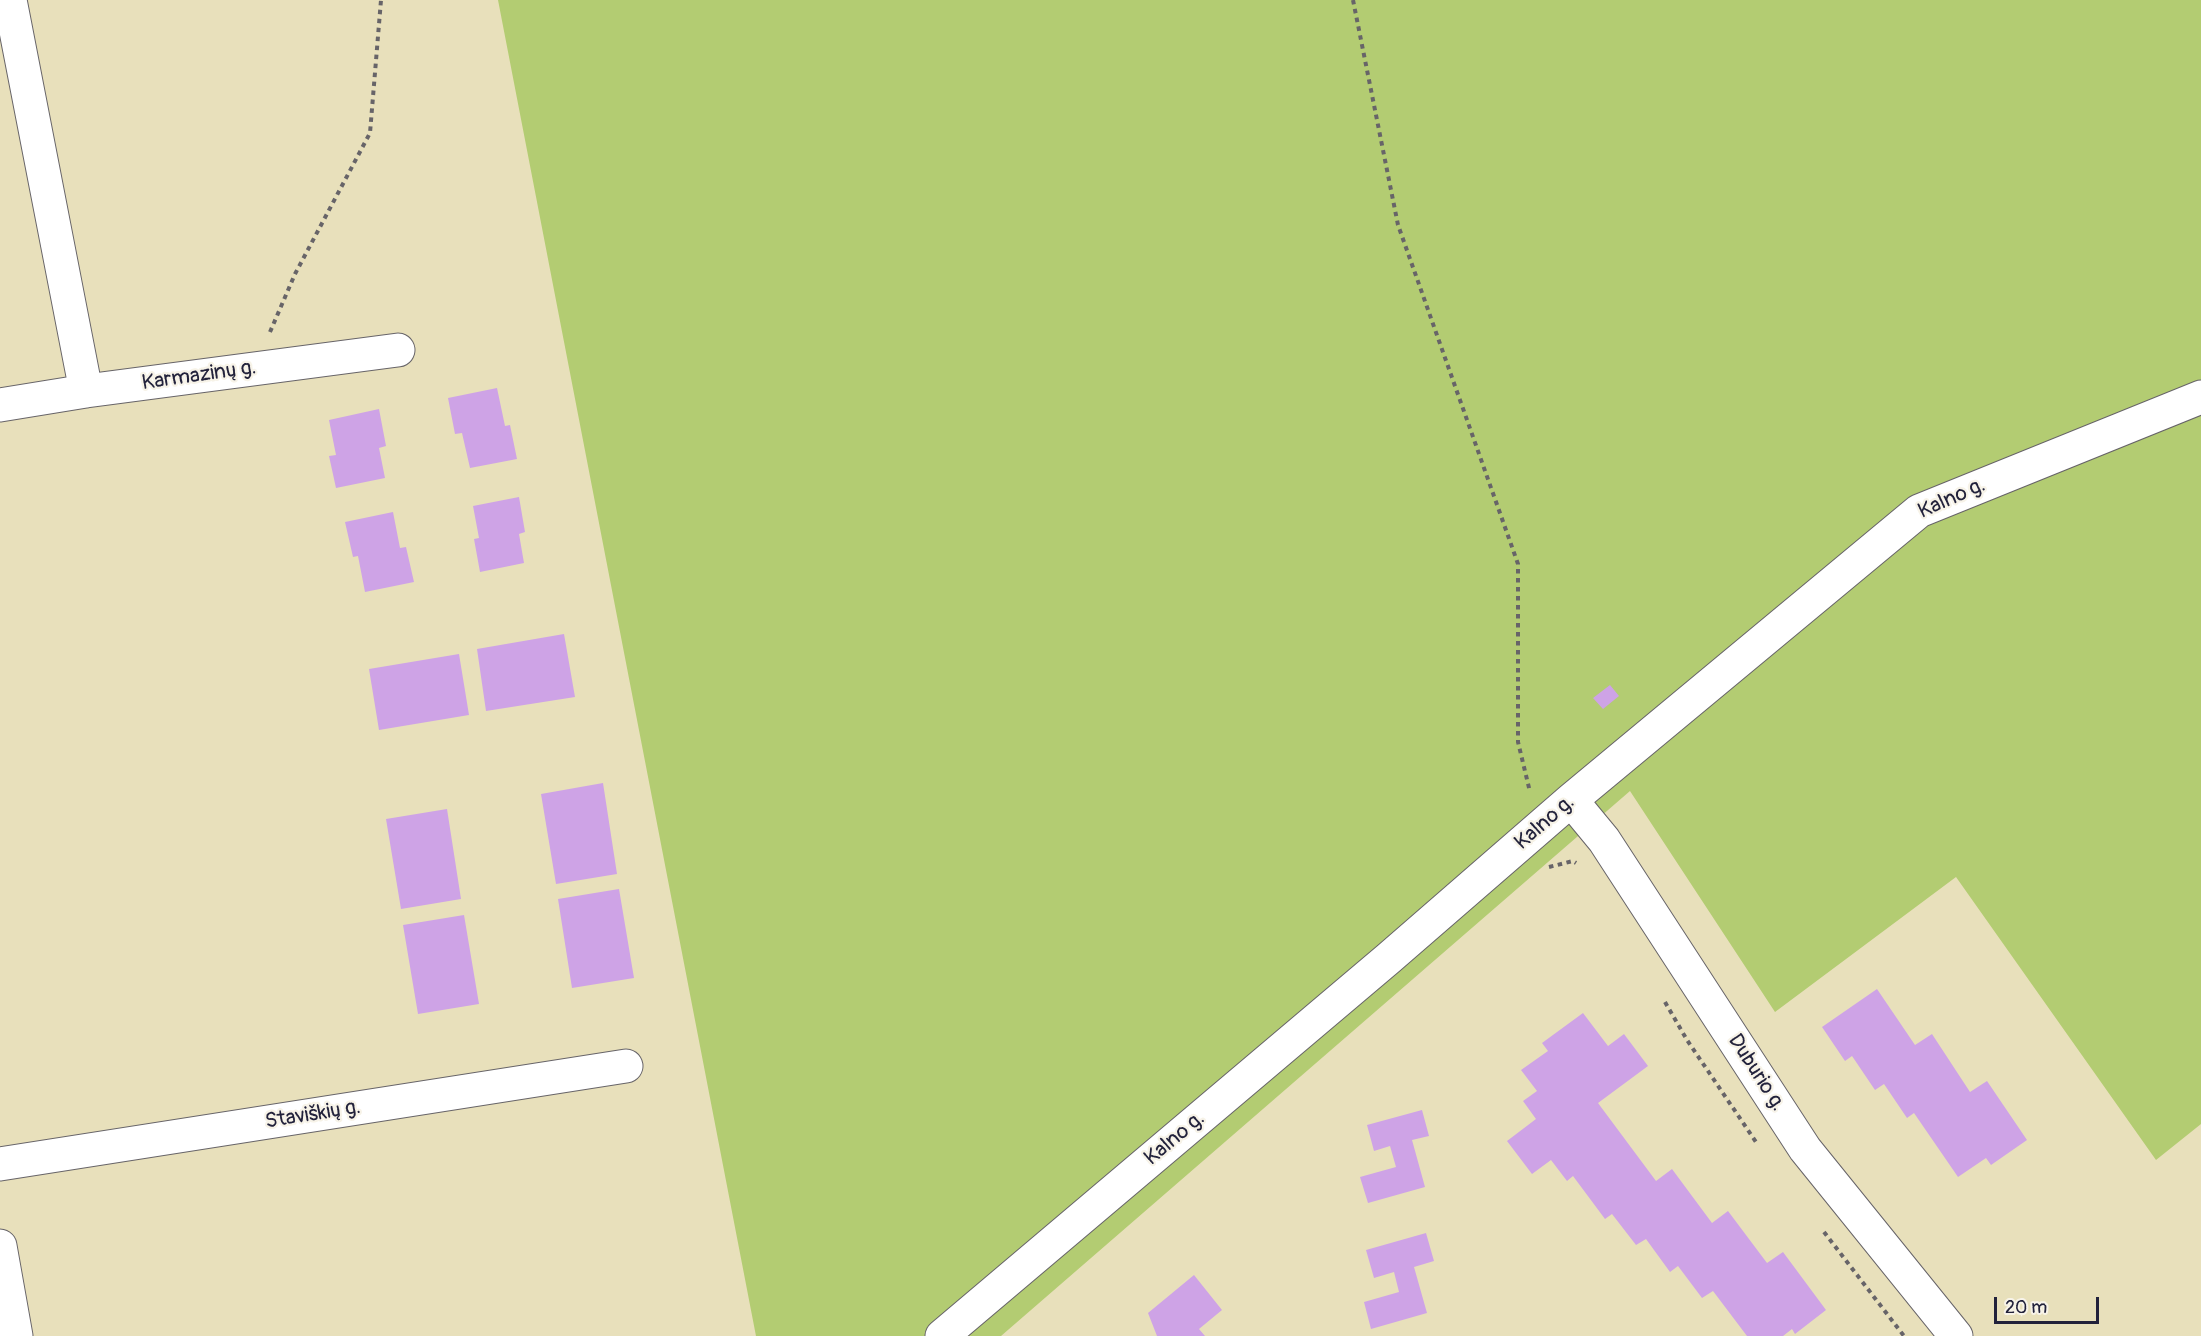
<!DOCTYPE html>
<meta charset="utf-8">
<style>
body{margin:0}
#map{position:relative;width:2201px;height:1336px;overflow:hidden;background:#e8e0bb;font-family:Pangolin,sans-serif}
canvas{display:block}
.scale{position:absolute;left:1994px;top:1297px;width:105px;height:27px;box-sizing:border-box;border:3px solid #22223b;border-top:0;padding-left:8px;font-size:18px;line-height:21px;white-space:nowrap;color:#22223b;-webkit-text-stroke:4px #f7f3e8;paint-order:stroke}
</style>
<div id="map">
<canvas width="2201" height="1336"></canvas>
<div class="scale">20 m</div>
</div>
<script>
const ctx = document.querySelector('canvas').getContext('2d');
ctx.lineJoin = 'round';
function fillPath(path, color) {
  ctx.fillStyle = color;
  ctx.fill(path, 'evenodd');
}
function poly(rows) {
  const path = new Path2D();
  for (const r of rows) {
    path.moveTo(r[0], r[1]);
    for (let i = 2; i < r.length; i += 2) path.lineTo(r[i], r[i + 1]);
  }
  return path;
}
function trace(path, color, width, dash) {
  ctx.strokeStyle = color;
  ctx.lineWidth = width;
  ctx.lineCap = dash ? 'butt' : 'round';
  ctx.setLineDash(dash || []);
  ctx.stroke(path);
}
function drawText(font, color, halo, rows, align = 'center') {
  ctx.font = font + ' Pangolin,sans-serif';
  ctx.lineWidth = 4.5;
  ctx.setLineDash([]);
  ctx.textBaseline = 'middle';
  ctx.strokeStyle = halo;
  ctx.fillStyle = color;
  for (const [text, x, y, turn = 0] of rows) {
    ctx.save();
    ctx.translate(x, y);
    ctx.rotate((+turn || 0) * Math.PI / 180);
    ctx.textAlign = isNaN(turn) ? turn : align;
    if (halo) ctx.strokeText(text, 0, 0);
    ctx.fillText(text, 0, 0);
    ctx.restore();
  }
}
fillPath(poly([
 [498,0,2201,0,2201,1124,2156,1160,1956,877,1775,1012,1630,791,1001,1336,756,1336]
]), '#b3cc72');
fillPath(poly([
 [497,388,505,426,510,425,517,459,470,468,462,433,455,434,448,398],
 [379,409,386,446,379,448,385,478,336,488,329,456,336,455,329,420],
 [519,497,525,532,519,534,524,563,480,572,474,539,479,538,473,506],
 [393,512,400,548,406,547,414,582,365,592,358,556,353,557,345,522],
 [564,634,575,697,486,711,477,649],
 [459,654,469,715,379,730,369,669],
 [1610,685,1619,696,1603,709,1593,698],
 [603,783,617,874,556,884,541,794],
 [447,809,461,899,401,909,386,819],
 [619,889,634,978,572,988,558,899],
 [464,915,479,1004,418,1014,403,925],
 [1877,989,1915,1045,1932,1034,1970,1092,1987,1081,2027,1140,1991,1165,1986,1158,1958,1177,1914,1113,1907,1118,1884,1084,1875,1090,1852,1056,1845,1061,1822,1027],
 [1583,1013,1608,1046,1624,1034,1648,1066,1598,1103,1656,1181,1672,1169,1712,1223,1728,1211,1767,1263,1783,1252,1826,1310,1795,1334,1792,1329,1783,1336,1747,1336,1713,1291,1702,1298,1678,1266,1670,1272,1646,1239,1636,1245,1612,1214,1605,1219,1573,1176,1567,1181,1551,1160,1532,1174,1507,1141,1536,1119,1523,1101,1537,1091,1521,1070,1548,1051,1542,1043],
 [1422,1110,1429,1136,1412,1140,1425,1187,1368,1203,1360,1177,1396,1167,1390,1146,1374,1151,1367,1125],
 [1426,1233,1434,1261,1414,1267,1427,1313,1371,1329,1364,1302,1399,1292,1394,1272,1374,1278,1366,1250],
 [1194,1275,1222,1310,1199,1329,1205,1336,1157,1336,1148,1313]
]), '#cea3e6');
const minor = poly([
 [10,0,86,391],
 [0,405,86,391,398,350],
 [1571,800,1604,840,1805,1149,1956,1336],
 [0,1164,626,1066],
 [0,1246,16,1336],
 [942,1336,1389,958,1571,800,1919,511,2201,397]
]);
trace(minor, '#676468', 35);
trace(poly([
 [1353,0,1398,225,1518,564,1518,742,1530,792],
 [270,332,295,274,370,133,381,0],
 [1549,867,1573,861,1576,863],
 [1665,1002,1687,1040,1756,1142],
 [1824,1232,1904,1336]
]), '#676468', 4, [4.5, 4.5]);
trace(minor, '#fff', 33);
drawText('21px', '#22223b', '#f7f3e8', [
 ["Karmazinų g.",199,376,-8],
 ["Kalno g.",1952,499,-24],
 ["Kalno g.",1545,823,-41],
 ["Duburio g.",1756,1073,57],
 ["Staviškių g.",313,1115,-9],
 ["Kalno g.",1175,1139,-40]
]);
</script>
